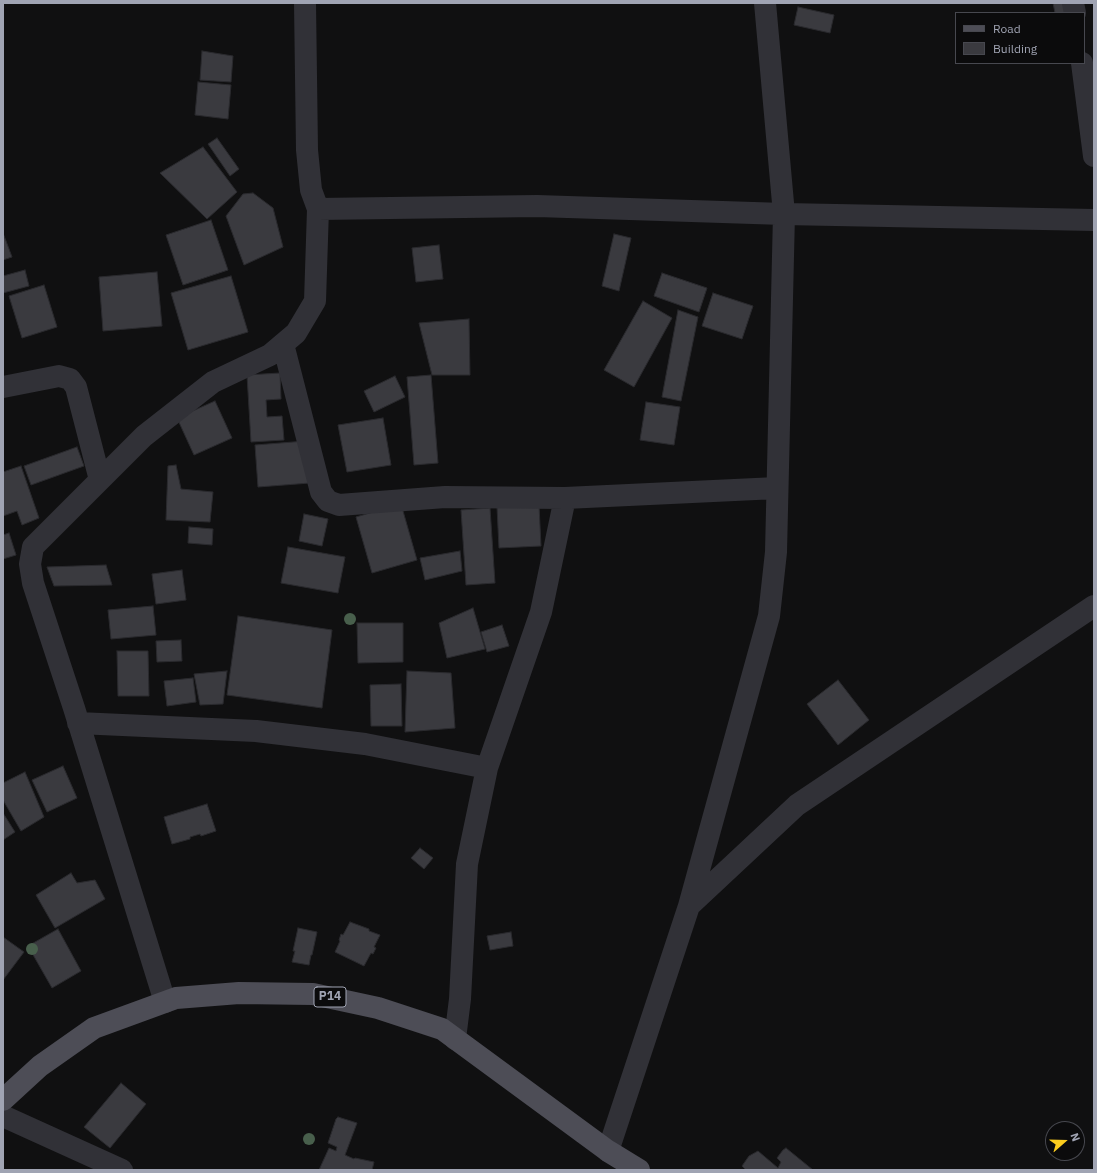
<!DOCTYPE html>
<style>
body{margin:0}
#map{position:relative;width:1097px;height:1173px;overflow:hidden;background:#101011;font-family:"IBM Plex Sans",sans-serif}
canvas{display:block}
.frame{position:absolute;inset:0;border:4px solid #a0a4b3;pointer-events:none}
.legend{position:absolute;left:955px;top:12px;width:130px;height:52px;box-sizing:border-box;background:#0b0b0c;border:1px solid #47484f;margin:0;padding:5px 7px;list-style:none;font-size:12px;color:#a0a4b3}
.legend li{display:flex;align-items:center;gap:8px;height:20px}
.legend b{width:20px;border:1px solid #47484f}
.north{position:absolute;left:1045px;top:1121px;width:40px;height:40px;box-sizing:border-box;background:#0b0b0c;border:1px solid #47484f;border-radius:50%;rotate:70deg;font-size:11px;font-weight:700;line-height:16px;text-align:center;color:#a0a4b3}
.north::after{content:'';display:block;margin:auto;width:14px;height:18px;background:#fbcc1e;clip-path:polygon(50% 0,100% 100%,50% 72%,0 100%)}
</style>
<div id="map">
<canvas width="1097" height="1173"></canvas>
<div class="frame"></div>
<ul class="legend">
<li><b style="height:5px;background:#4d4d56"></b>Road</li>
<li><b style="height:11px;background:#3a3a3f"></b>Building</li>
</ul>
<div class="north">N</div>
</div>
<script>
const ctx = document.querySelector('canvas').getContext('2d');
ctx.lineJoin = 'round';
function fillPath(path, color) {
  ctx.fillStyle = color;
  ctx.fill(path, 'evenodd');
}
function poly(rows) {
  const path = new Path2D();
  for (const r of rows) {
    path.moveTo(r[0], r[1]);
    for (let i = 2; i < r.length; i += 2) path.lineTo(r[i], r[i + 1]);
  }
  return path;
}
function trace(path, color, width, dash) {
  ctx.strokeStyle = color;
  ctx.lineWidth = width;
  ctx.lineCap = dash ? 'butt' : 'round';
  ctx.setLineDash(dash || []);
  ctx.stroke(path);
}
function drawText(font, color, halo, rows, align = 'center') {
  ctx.font = font + ' "IBM Plex Sans",sans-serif';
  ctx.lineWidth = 3;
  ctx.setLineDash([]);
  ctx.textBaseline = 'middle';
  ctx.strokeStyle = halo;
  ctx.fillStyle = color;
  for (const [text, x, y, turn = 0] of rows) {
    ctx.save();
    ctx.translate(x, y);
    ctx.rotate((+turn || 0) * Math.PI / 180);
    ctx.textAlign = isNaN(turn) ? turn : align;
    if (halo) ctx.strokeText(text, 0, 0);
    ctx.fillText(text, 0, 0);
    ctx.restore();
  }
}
const building = poly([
 [1053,3,1076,3,1077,13,1055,13,1053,3],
 [798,7,834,15,830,33,794,25,798,7],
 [202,51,233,56,231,82,200,80,202,51],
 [198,82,231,85,228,119,195,115,198,82],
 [217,138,239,169,230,176,208,144,217,138],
 [203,147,237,192,207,219,160,173,203,147],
 [253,193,273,208,283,247,244,265,226,216,243,194,253,193],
 [211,220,228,270,183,285,166,235,211,220],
 [3,233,12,257,3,260,3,233],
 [614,234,631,238,619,291,602,286,614,234],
 [439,245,443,279,416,282,412,248,439,245],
 [25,270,29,286,3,293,3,276,25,270],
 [157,272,162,326,103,331,99,277,157,272],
 [662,273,707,288,699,312,654,296,662,273],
 [231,276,248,332,188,350,171,293,231,276],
 [44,285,57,327,22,338,9,296,44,285],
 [713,293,753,306,742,339,702,326,713,293],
 [643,301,672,318,634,387,604,370,643,301],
 [678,310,698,317,681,401,662,397,678,310],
 [469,319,470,375,432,375,419,323,469,319],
 [280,373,281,399,266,400,267,417,282,416,284,440,251,442,247,375,280,373],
 [431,375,438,463,414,465,407,377,431,375],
 [395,376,405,397,374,412,364,391,395,376],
 [215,401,232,438,194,455,177,418,215,401],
 [646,402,680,407,674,445,640,440,646,402],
 [383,418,391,465,347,472,338,425,383,418],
 [306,441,310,483,258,487,255,445,306,441],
 [77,447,84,466,31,485,24,466,77,447],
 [176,465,181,489,213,492,210,522,166,520,168,466,176,465],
 [21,466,39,518,22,525,17,511,3,516,3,472,21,466],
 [401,504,417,560,372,573,356,517,401,504],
 [539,505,541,546,499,548,497,507,539,505],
 [490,508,495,583,466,585,461,510,490,508],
 [304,514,328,519,322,546,299,541,304,514],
 [189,527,213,529,212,545,188,543,189,527],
 [9,533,16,555,3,559,3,535,9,533],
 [288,547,345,557,338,593,281,583,288,547],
 [460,551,462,571,425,580,420,558,460,551],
 [106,565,112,585,54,586,47,567,106,565],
 [182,570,186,600,156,604,152,574,182,570],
 [153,606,156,635,111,639,108,610,153,606],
 [473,608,485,649,447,658,439,623,473,608],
 [238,616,332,630,322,708,227,695,238,616],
 [357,623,403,623,403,662,358,663,357,623],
 [502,625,509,646,487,652,481,632,502,625],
 [181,640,182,661,157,662,156,641,181,640],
 [117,651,148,651,149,696,118,696,117,651],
 [227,671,223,704,200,705,194,674,227,671],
 [407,671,451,673,455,728,405,732,407,671],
 [193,678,196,702,167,706,164,681,193,678],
 [838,680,869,720,838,745,807,704,838,680],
 [401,684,402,726,371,726,370,685,401,684],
 [63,766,77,798,47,812,32,780,63,766],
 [25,772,44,817,21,831,3,800,3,783,25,772],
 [207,804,216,831,201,836,200,834,190,837,190,839,172,844,164,817,207,804],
 [3,813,15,832,3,840,3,813],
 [420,848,433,858,424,869,411,858,420,848],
 [71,873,77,883,95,880,105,899,55,928,36,895,71,873],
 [350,922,369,929,369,931,380,935,374,947,376,948,373,954,371,953,364,966,335,952,340,941,339,940,341,934,343,935,350,922],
 [298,928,317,932,312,955,311,955,309,965,292,962,295,951,293,951,298,928],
 [58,929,81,971,52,988,28,946,58,929],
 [511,932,513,946,490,950,487,936,511,932],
 [3,937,24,952,3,980,3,937],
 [121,1083,146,1104,110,1148,84,1127,121,1083],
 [338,1117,357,1123,345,1155,354,1159,355,1158,374,1162,372,1170,319,1170,329,1148,336,1151,337,1147,328,1143,336,1119,338,1117],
 [786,1148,813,1170,746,1170,742,1166,749,1156,758,1151,778,1168,781,1162,777,1158,783,1150,786,1148]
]);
fillPath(building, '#3a3a3f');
trace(building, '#2a2a2e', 1);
trace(poly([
 [1073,3,1075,13],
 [1082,63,1094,156],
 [318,209,537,206,784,214,1094,220],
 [283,344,321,492,328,501,339,505,445,497,565,498],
 [3,387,59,376,70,379,76,387,100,480],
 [78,723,256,731,365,744,487,768,467,864,460,999,455,1039],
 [487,768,541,612,565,498,777,488],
 [689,906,797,805,1094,606],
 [165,1002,74,708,33,583,30,564,33,547,144,436,213,382,270,355,296,333,315,301,318,209,311,190,307,150,305,3],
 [3,1116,122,1170],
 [608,1151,689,906,769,616,776,552,784,214,765,3]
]), '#313137', 22);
trace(poly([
 [3,1100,40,1066,94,1028,176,998,239,993,313,994,378,1008,442,1029,608,1151,639,1170]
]), '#4d4d56', 22);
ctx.fillStyle = '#485f4c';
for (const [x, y] of [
 [350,619],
 [32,949],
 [309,1139]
]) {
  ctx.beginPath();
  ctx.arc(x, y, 6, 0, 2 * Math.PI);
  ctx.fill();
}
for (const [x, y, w] of [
 [330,997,32]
]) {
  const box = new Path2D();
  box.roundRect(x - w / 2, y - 10, w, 20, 3);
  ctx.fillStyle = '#0b0b0c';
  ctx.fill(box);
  trace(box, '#a0a4b3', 1);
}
drawText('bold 12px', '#a0a4b3', null, [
 ["P14",330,997]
]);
</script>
